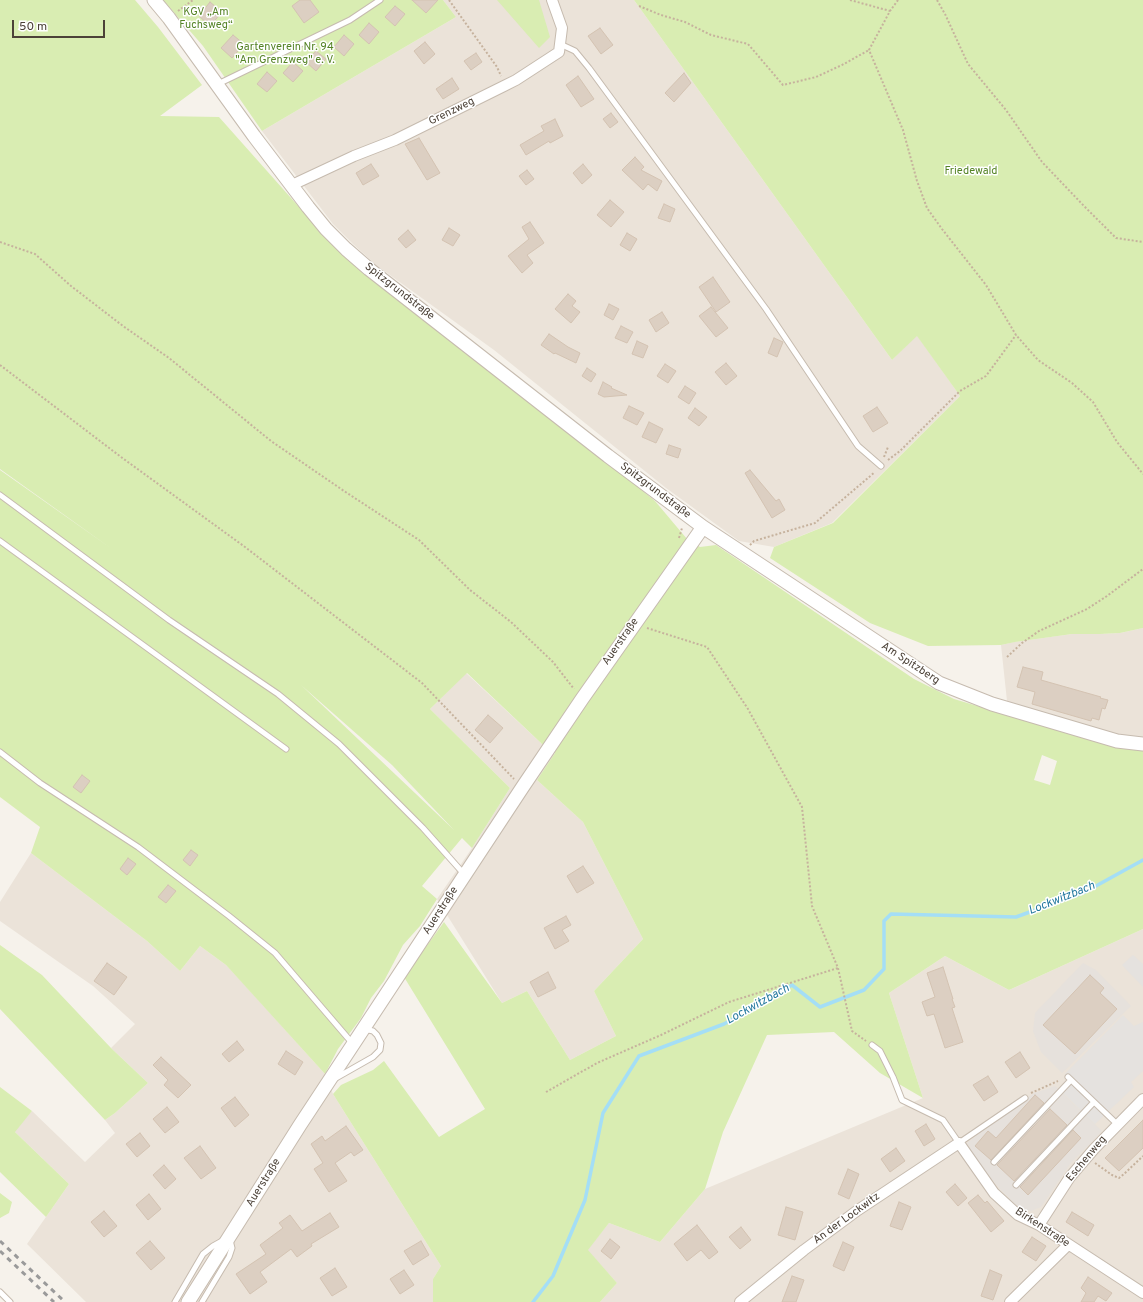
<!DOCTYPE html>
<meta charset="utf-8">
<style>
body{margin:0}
#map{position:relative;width:1143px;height:1302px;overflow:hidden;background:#f6f2eb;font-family:Overpass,sans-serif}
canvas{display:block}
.scale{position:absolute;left:12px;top:20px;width:93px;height:18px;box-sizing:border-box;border:2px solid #4c4238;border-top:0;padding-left:5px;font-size:12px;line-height:14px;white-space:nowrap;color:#4c4238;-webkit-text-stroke:3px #fff;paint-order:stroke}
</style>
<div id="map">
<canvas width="1143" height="1302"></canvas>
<div class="scale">50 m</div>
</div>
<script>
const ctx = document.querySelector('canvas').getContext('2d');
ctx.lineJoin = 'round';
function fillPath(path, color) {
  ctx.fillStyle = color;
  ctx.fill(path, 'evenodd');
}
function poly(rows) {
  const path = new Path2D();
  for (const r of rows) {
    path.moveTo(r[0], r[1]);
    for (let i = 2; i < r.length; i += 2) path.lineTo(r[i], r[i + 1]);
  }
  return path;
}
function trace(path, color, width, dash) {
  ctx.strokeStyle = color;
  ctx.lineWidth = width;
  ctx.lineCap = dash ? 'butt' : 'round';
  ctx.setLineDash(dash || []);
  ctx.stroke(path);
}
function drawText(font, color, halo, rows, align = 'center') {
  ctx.font = font + ' Overpass,sans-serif';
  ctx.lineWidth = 3;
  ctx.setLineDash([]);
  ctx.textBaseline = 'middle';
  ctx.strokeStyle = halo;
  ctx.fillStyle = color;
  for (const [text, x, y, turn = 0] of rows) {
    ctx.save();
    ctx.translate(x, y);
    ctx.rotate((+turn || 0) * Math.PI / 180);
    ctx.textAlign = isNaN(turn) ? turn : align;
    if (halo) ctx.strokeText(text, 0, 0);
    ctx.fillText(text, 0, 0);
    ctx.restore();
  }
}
fillPath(poly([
 [443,0,634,0,892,360,917,335,960,396,832,523,774,547,739,541,666,488,494,350,376,265,353,244,333,224,262,131,456,17],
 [1143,628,1143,740,1071,723,1007,701,1001,645,1014,642,1072,634,1100,634,1120,633],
 [466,673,542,744,555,754,537,780,583,822,643,939,594,991,616,1036,570,1060,527,991,502,1003,437,899,472,848,510,788,430,709],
 [31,853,147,941,180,971,200,946,226,965,242,982,325,1074,333,1094,441,1266,433,1279,433,1302,86,1302,27,1244,69,1184,14,1131,32,1111,85,1162,115,1133,105,1120,115,1113,148,1083,111,1048,135,1024,93,986,0,921,0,902],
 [1143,929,1143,1302,600,1302,617,1283,587,1250,609,1223,660,1242,705,1189,923,1098,889,993,945,956,1009,990]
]), '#ebe3d9');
fillPath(poly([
 [1083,963,1096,970,1131,1006,1062,1073,1041,1052,1033,1031,1035,1013],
 [1055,1086,1102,1131,1070,1164,1041,1207,1031,1211,1019,1208,1001,1190,980,1166,967,1143,1034,1093]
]), '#e6e1dc');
fillPath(poly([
 [0,0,135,0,158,27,202,85,160,116,219,117,331,243,365,274,583,442,655,501,687,539,700,547,716,545,914,679,954,699,994,711,1051,726,1143,748,1143,929,1009,990,945,956,889,993,923,1098,880,1073,834,1032,767,1035,723,1132,705,1189,660,1242,609,1223,588,1250,617,1283,600,1302,433,1302,433,1279,441,1266,333,1094,341,1085,373,1070,384,1061,439,1137,485,1109,404,977,444,922,502,1003,527,991,570,1060,616,1036,594,991,643,939,583,822,537,780,555,753,542,744,467,673,430,709,510,788,472,848,462,838,422,886,437,899,420,926,403,945,384,981,371,998,361,1018,338,1049,325,1074,226,965,200,946,180,971,147,941,31,853,40,827,0,797,0,470,112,549,0,469],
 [301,685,392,765,454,830],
 [1042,755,1057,761,1050,785,1034,780],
 [163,0,443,0,456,17,262,131,203,46],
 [497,0,539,0,550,37,539,48],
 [634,0,1143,0,1143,628,1120,633,1100,634,1072,634,1015,642,1001,645,928,646,870,623,770,558,774,547,833,523,960,396,917,336,892,360],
 [0,945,42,975,111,1048,148,1083,115,1113,105,1120,0,1009],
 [0,1087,32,1111,15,1132,69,1184,46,1217,0,1172],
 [0,1193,12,1202,9,1213,0,1218]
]), '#d9edb2');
fillPath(poly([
 [1133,955,1143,964,1143,987,1122,965],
 [1123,1015,1134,1026,1143,1022,1143,1071,1131,1082,1134,1087,1095,1124,1063,1093,1074,1082,1065,1074]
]), '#e5e2df');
trace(poly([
 [533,1302,553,1276,585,1200,603,1113,639,1056,724,1024,792,985,820,1007,864,990,884,969,884,921,891,914,1016,917,1085,892,1143,860]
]), '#a4def6', 3.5);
const building = poly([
 [300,0,310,0,319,12,304,23,292,6,300,0],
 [412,0,438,0,426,13,412,0],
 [210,2,222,12,210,26,199,16,210,2],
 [395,6,405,14,395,26,385,17,395,6],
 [369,23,379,32,369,44,359,35,369,23],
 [600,28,613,45,601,54,588,36,600,28],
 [233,35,244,44,232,58,221,48,233,35],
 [344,35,354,44,344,56,334,47,344,35],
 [425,42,435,54,424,64,414,51,425,42],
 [316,51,326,59,316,71,306,62,316,51],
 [476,53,482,62,471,70,464,61,476,53],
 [293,62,303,71,293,82,283,73,293,62],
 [267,72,277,81,267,92,257,84,267,72],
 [684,73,691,83,674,102,665,93,684,73],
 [578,76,594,99,581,107,566,85,578,76],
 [452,78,459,89,443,99,436,89,452,78],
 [611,113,618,122,610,128,603,119,611,113],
 [555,119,563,136,550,143,549,141,526,155,520,145,544,131,541,126,555,119],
 [419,138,440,173,427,180,405,144,419,138],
 [635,157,644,167,641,170,662,181,657,191,648,184,643,190,622,170,635,157],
 [371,164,379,176,363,185,356,173,371,164],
 [583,164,592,175,582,184,573,173,583,164],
 [527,170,534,179,526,185,519,176,527,170],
 [610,200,624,212,611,227,597,215,610,200],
 [664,204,675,209,670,222,658,218,664,204],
 [530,222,544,243,527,255,533,263,522,273,508,256,529,239,522,227,530,222],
 [449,228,460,235,453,246,442,240,449,228],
 [408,230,416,240,406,248,398,239,408,230],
 [627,233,637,239,630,251,620,245,627,233],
 [713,277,730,302,716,312,699,287,713,277],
 [568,294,576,301,572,306,580,312,571,323,555,309,568,294],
 [609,304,619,309,613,320,604,315,609,304],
 [711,307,728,328,716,337,699,316,711,307],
 [662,312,669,323,656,332,649,320,662,312],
 [621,326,633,332,627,343,615,338,621,326],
 [549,334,568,347,580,353,576,363,555,353,554,354,541,345,549,334],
 [774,338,783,342,777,357,768,353,774,338],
 [637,341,648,346,643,358,632,354,637,341],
 [726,363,737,376,726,385,715,372,726,363],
 [665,364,676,371,668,383,657,376,665,364],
 [587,368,596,374,591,382,582,376,587,368],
 [603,382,612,387,611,388,627,395,604,397,598,394,603,382],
 [685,386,696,393,689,404,678,397,685,386],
 [629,406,644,413,637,425,623,418,629,406],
 [877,407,888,423,873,432,863,416,877,407],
 [695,408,707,417,699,426,688,418,695,408],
 [649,422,663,429,656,443,642,437,649,422],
 [669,445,681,449,678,458,666,454,669,445],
 [750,470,776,501,779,499,785,510,772,518,745,473,750,470],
 [1023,667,1043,672,1041,680,1101,697,1100,698,1108,700,1105,709,1102,708,1099,720,1092,718,1091,721,1032,704,1035,692,1017,687,1023,667],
 [488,715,503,728,490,743,475,730,488,715],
 [82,775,90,781,81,793,73,787,82,775],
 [191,850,198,855,190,866,183,860,191,850],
 [128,858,136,864,127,875,120,869,128,858],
 [583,866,594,883,577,893,567,876,583,866],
 [168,885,176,891,166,903,158,897,168,885],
 [566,916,571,925,562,930,569,941,555,949,544,928,566,916],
 [107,963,127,977,114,995,94,981,107,963],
 [943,967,953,999,952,999,955,1007,952,1008,963,1042,945,1048,934,1014,927,1016,922,1002,935,997,927,973,943,967],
 [548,972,556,988,538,997,530,982,548,972],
 [1090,975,1104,988,1100,993,1117,1009,1075,1054,1043,1025,1090,975],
 [237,1041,244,1050,229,1062,222,1054,237,1041],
 [286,1051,303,1062,295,1075,278,1064,286,1051],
 [1020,1052,1030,1068,1016,1078,1005,1062,1020,1052],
 [161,1057,191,1085,178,1098,164,1085,168,1080,153,1065,161,1057],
 [988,1076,998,1092,984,1101,973,1085,988,1076],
 [1035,1095,1044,1103,991,1160,975,1146,988,1131,996,1138,1035,1095],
 [235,1097,249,1115,235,1127,221,1108,235,1097],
 [167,1107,179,1122,165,1133,153,1119,167,1107],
 [1050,1109,1067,1125,1014,1181,997,1165,1050,1109],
 [1143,1120,1143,1148,1119,1171,1105,1158,1143,1120],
 [926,1124,935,1139,924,1146,915,1131,926,1124],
 [346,1126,363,1150,354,1156,351,1152,335,1163,347,1181,329,1192,314,1169,323,1163,311,1144,322,1136,325,1141,346,1126],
 [1073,1130,1081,1138,1028,1195,1020,1187,1073,1130],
 [140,1133,150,1146,137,1157,126,1144,140,1133],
 [200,1146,216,1168,201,1179,184,1158,200,1146],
 [896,1148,905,1161,890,1172,881,1159,896,1148],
 [164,1165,176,1179,165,1189,153,1175,164,1165],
 [848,1169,859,1174,849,1199,838,1194,848,1169],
 [955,1184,967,1198,958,1206,946,1192,955,1184],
 [149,1194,161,1209,148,1220,136,1205,149,1194],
 [978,1195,985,1203,987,1201,1004,1221,991,1232,968,1203,978,1195],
 [899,1202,911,1207,902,1230,890,1226,899,1202],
 [786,1207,803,1212,795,1240,778,1235,786,1207],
 [104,1211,117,1226,104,1237,91,1222,104,1211],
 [1072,1212,1094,1225,1088,1236,1066,1222,1072,1212],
 [330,1213,339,1227,311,1244,312,1246,297,1257,291,1249,260,1272,267,1282,250,1294,236,1274,266,1254,260,1245,283,1228,279,1223,290,1215,302,1231,330,1213],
 [697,1225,718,1252,709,1259,701,1250,687,1261,674,1244,697,1225],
 [741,1227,751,1240,740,1249,729,1237,741,1227],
 [1032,1237,1046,1246,1036,1261,1022,1252,1032,1237],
 [610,1239,620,1247,611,1259,601,1251,610,1239],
 [150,1241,165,1258,151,1270,136,1253,150,1241],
 [421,1241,429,1255,413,1265,404,1251,421,1241],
 [843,1242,854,1247,844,1271,833,1266,843,1242],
 [335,1268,347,1287,332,1296,320,1278,335,1268],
 [404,1270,414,1285,400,1294,390,1279,404,1270],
 [990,1270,1002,1275,993,1300,981,1296,990,1270],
 [792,1276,804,1280,796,1302,782,1302,792,1276],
 [1088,1277,1112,1293,1106,1301,1098,1296,1094,1302,1081,1302,1086,1293,1081,1288,1088,1277]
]);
fillPath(building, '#dccfc2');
trace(building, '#d4c3b2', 1);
const service = poly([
 [560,44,575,51,589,68,766,309,858,446,881,466],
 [218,84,350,20,380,0],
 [0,495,169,620,278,694,339,744,423,828,464,874],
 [0,541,286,749],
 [0,752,40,783,138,847,229,916,275,953,353,1044],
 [872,1045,880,1051,893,1077,902,1100,943,1120,959,1143,1025,1098],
 [1068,1077,1117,1124],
 [336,1078,373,1057,380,1050,381,1043,377,1035,373,1031,364,1029],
 [994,1162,1071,1080],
 [1016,1185,1094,1102],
 [0,1292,10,1302],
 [175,1302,203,1254,213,1246,222,1241],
 [202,1302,229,1257,232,1248,230,1240]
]);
const minor = poly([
 [292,185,354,156,395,140,504,86,516,80,559,52,562,28,552,0],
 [1039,1225,1070,1177,1094,1149,1143,1099],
 [740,1302,804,1250,858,1210,959,1143,994,1193,1018,1215,1039,1225,1143,1293],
 [1010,1302,1068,1245]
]);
const tertiary = poly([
 [154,0,169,18,254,136,308,207,326,229,346,249,369,269,608,456,703,527,939,683,992,704,1117,741,1143,744],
 [188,1302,300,1125,522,788,582,699,703,527]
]);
trace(service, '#c6bbaf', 7);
trace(minor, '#c6bbaf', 12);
trace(tertiary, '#c6bbaf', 15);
trace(poly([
 [449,0,497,67,501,76],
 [850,0,890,11],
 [898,0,890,11,869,50,903,130,917,181,927,208,942,229,986,285,1016,335,1038,360,1072,383,1093,402,1117,442,1143,474],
 [937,0,945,14,968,64,1006,110,1042,162,1084,206,1116,238,1143,242],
 [639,6,661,15,685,22,711,35,748,44,783,85,816,77,842,65,869,50],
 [178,11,193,0],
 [0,242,35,254,71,286,123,326,169,358,271,441,344,491,419,540,470,590,511,622,553,662,574,689],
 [0,365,121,457,245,547,422,683,514,779],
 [884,457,888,447],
 [888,460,900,451,960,391,986,376,1016,335],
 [679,538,682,528],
 [750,545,754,541,815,523,875,472],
 [647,628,707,647,748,709,802,807,812,906,838,968,852,1031,866,1041],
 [1007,657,1022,643,1039,631,1087,609,1107,596,1143,569],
 [546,1092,597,1063,661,1035,729,1002,838,968],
 [1031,1093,1058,1081],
 [1095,1163,1112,1175,1119,1178,1124,1174,1143,1156]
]), '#c6b29d', 2, [2, 2]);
trace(service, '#fff', 5);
trace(minor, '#fff', 10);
trace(tertiary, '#fff', 13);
trace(poly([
 [0,1241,65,1302],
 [0,1251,54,1302]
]), '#9a9a9a', 3, [5, 5]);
drawText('11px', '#548325', '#fff', [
 ["KGV „Am",206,13],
 ["Fuchsweg“",206,26],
 ["Gartenverein Nr. 94",285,48],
 ["\"Am Grenzweg\" e. V.",285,61],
 ["Friedewald",971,172]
]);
drawText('11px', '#4c4238', '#fff', [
 ["Grenzweg",452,112,-26],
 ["Spitzgrundstraße",399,292,38],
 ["Spitzgrundstraße",655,491,37],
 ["Auerstraße",621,642,-55],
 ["Am Spitzberg",910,664,33],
 ["Auerstraße",441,911,-57],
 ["Eschenweg",1087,1159,-50],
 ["Auerstraße",264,1183,-58],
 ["An der Lockwitz",847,1219,-36],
 ["Birkenstraße",1042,1228,33]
]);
drawText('italic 12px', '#23789e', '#fff', [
 ["Lockwitzbach",1062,899,-22],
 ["Lockwitzbach",758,1005,-29]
]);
</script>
